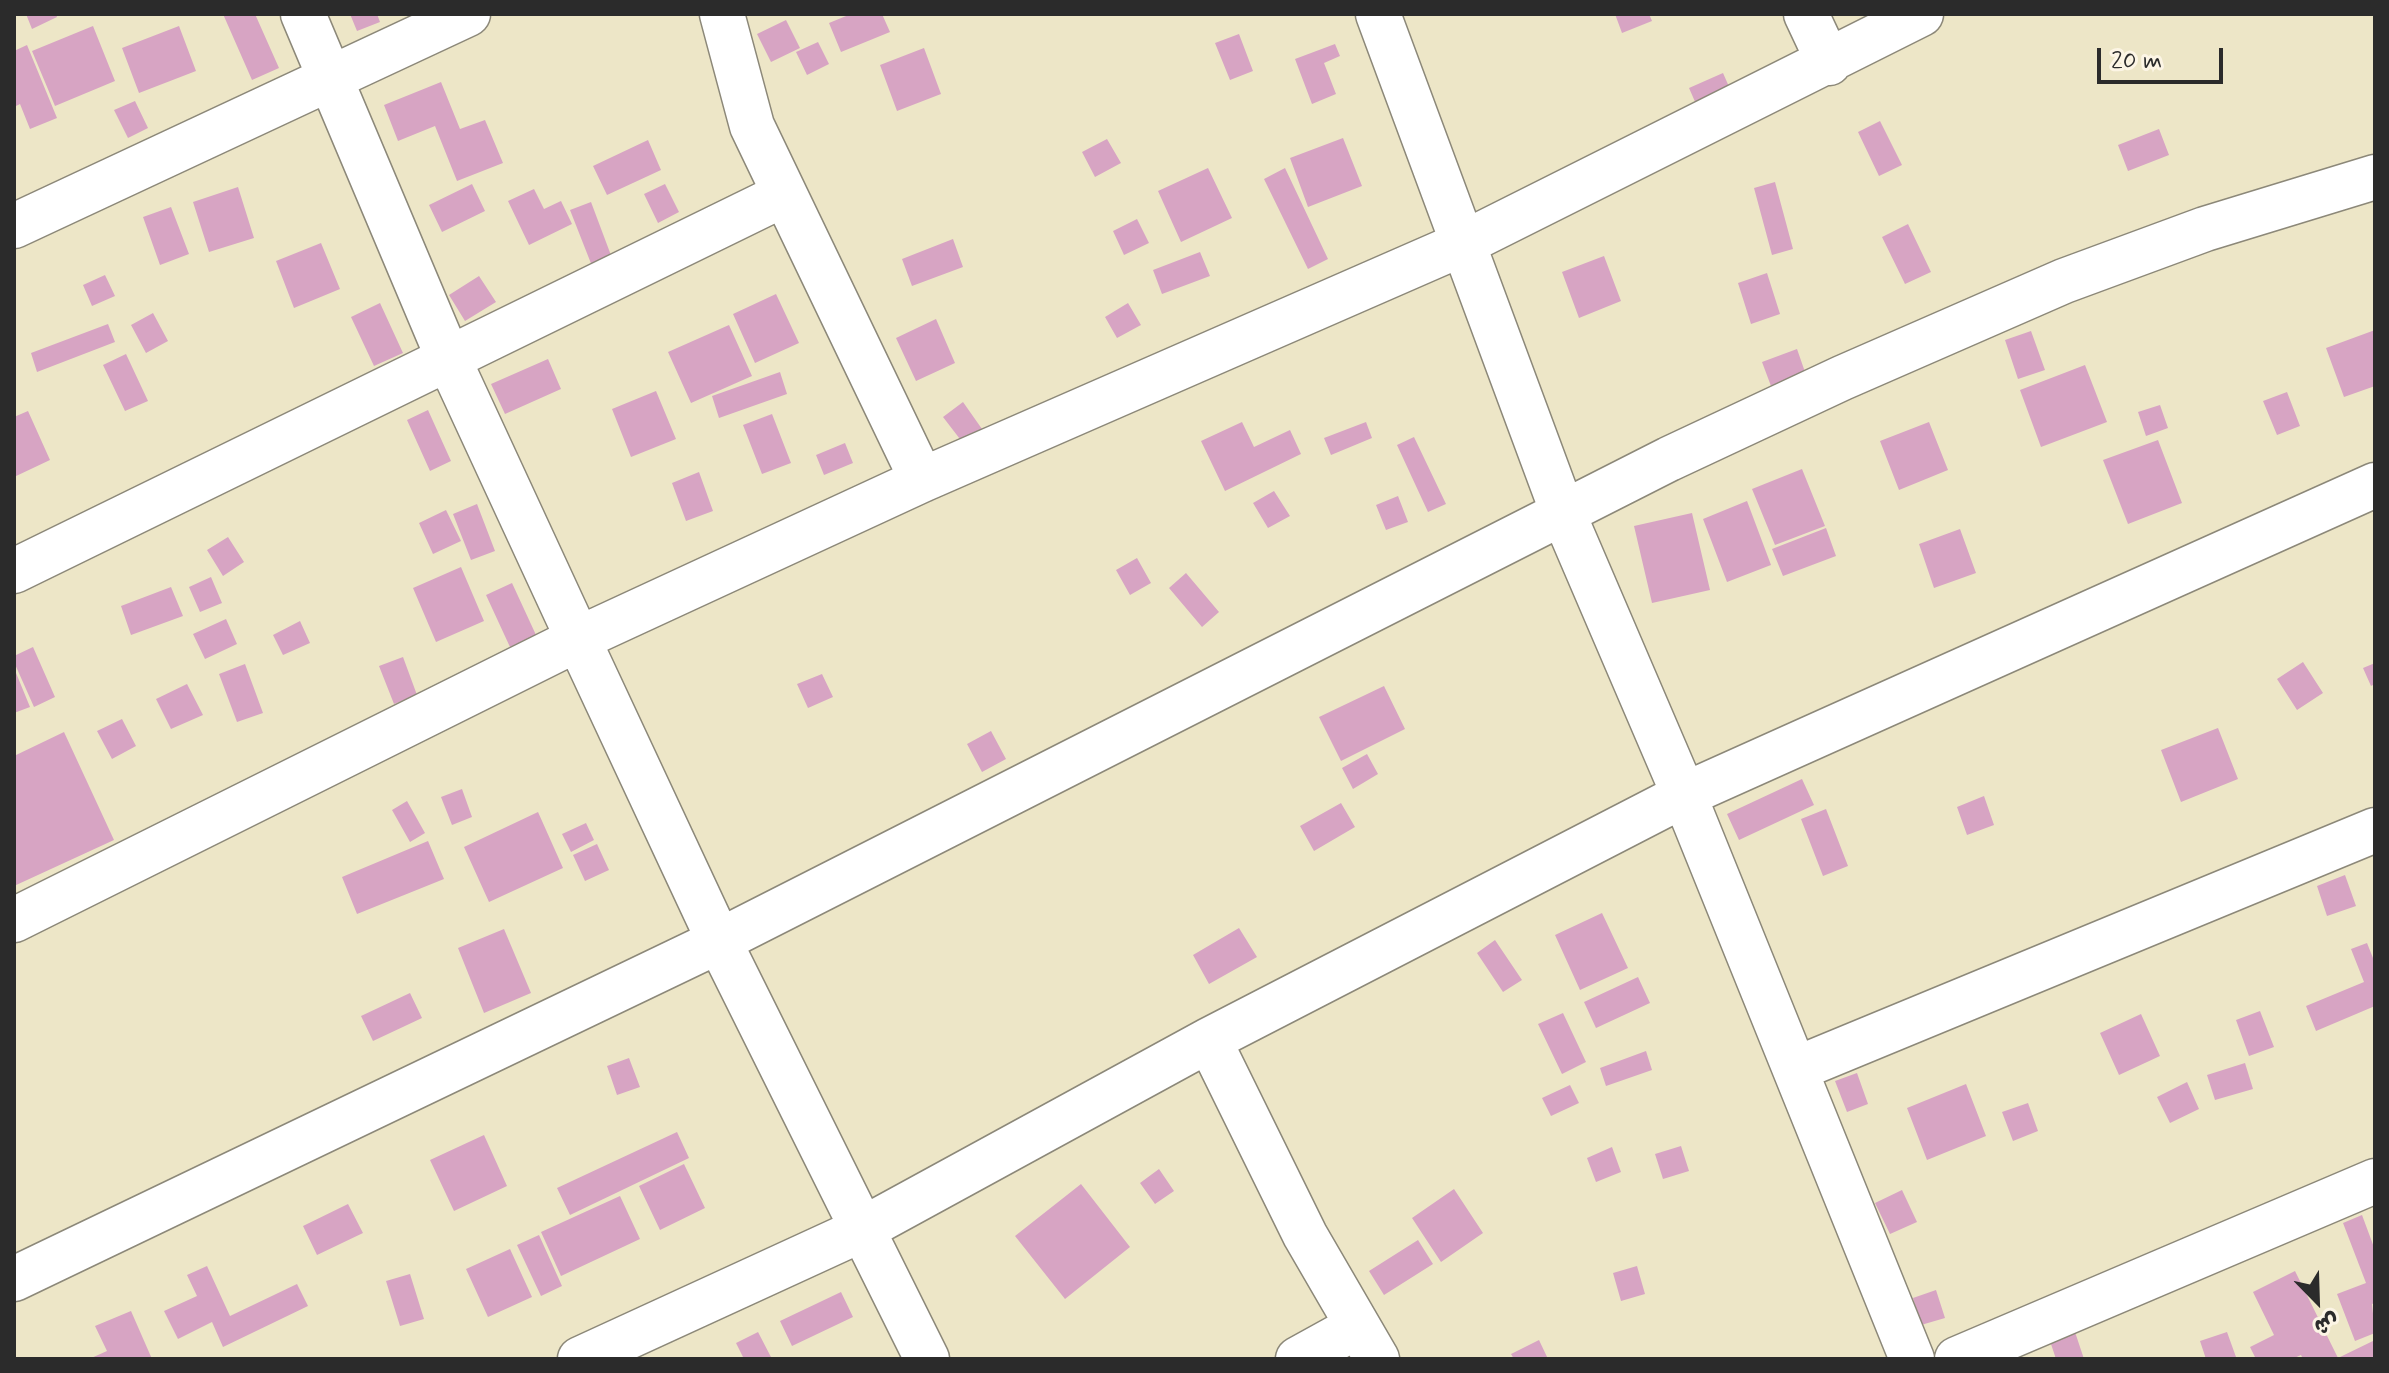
<!DOCTYPE html>
<html>
<head>
<meta charset="utf-8">
<style>
	body { margin:0 }
	#map { position:relative; width:2389px; height:1373px; overflow:hidden; background:#ede6c7; font-family:Mynerve,"Playpen Sans Arabic",sans-serif }
	canvas { display:block }
	.frame { position:absolute; inset:0; border:16px solid #2b2b2b; pointer-events:none }
	.north { position:absolute; left:2277px; top:1261px; width:80px; height:80px; -webkit-text-stroke:6px #fcf5e5; paint-order:stroke; rotate:157deg; font-size:22px; font-weight:700; line-height:32px; text-align:center; color:#2b2b2b }
	.north::after { content:''; display:block; margin:auto; width:28px; height:36px; background:#2b2b2b; clip-path:polygon(50% 0,100% 100%,50% 72%,0 100%) }
	.scale { position:absolute; left:2097px; top:48px; width:126px; height:36px; box-sizing:border-box; border:4px solid #2b2b2b; border-top:0; padding-left:10px; font-size:24px; line-height:28px; white-space:nowrap; color:#2b2b2b; -webkit-text-stroke:6px #fcf5e5; paint-order:stroke }
</style>
</head>
<body>
<div id="map">
<canvas width="2389" height="1373"></canvas>
<div class="frame"></div>
<div class="north">ش</div>
<div class="scale">20 m</div>
</div>
<script>
const context = document.querySelector('canvas').getContext('2d');
context.lineJoin = 'round';
function paint(path, color) { context.fillStyle = color; context.fill(path, 'evenodd'); }
const shape = rows => new Path2D(rows.map(r => 'M' + r).join(''));
function strokePath(path, color, width, dash) { context.strokeStyle = color; context.lineWidth = width; context.lineCap = dash ? 'butt' : 'round'; context.setLineDash(dash || []); context.stroke(path); }
const building = shape([
	[26,14,56,14,57,17,32,29],
	[223,14,255,14,279,68,252,80],
	[350,14,377,14,380,22,357,31],
	[851,14,882,14,890,32,841,52,829,23],
	[1615,14,1649,14,1652,21,1622,33],
	[786,20,800,48,771,62,757,34],
	[93,26,115,81,55,106,32,51],
	[179,26,196,71,139,93,122,48],
	[1239,34,1253,71,1230,80,1215,43],
	[818,42,829,64,807,75,796,52],
	[1335,44,1340,56,1324,63,1336,94,1312,104,1295,59],
	[27,45,57,118,30,129,20,104,14,107,14,51],
	[924,48,941,94,897,111,880,65],
	[1723,73,1734,98,1700,113,1689,88],
	[441,82,460,129,485,120,503,163,457,181,435,126,398,141,384,105],
	[135,101,148,128,128,138,114,110],
	[1880,121,1902,165,1879,176,1858,132],
	[2159,129,2169,155,2128,171,2118,145],
	[1343,138,1362,186,1308,207,1290,158],
	[1107,139,1121,163,1095,177,1082,152],
	[648,140,661,170,607,195,593,166],
	[1208,168,1232,218,1181,242,1158,191],
	[1285,168,1328,259,1308,269,1264,179],
	[1775,182,1793,249,1772,255,1754,188],
	[472,184,485,211,442,232,429,205],
	[665,184,679,212,658,223,644,194],
	[238,187,254,238,209,252,193,202],
	[534,189,544,209,561,201,572,224,529,245,508,201],
	[591,202,612,258,592,266,570,210],
	[171,207,189,254,160,265,143,217],
	[1137,219,1149,243,1124,255,1113,231],
	[1908,224,1931,272,1905,284,1882,237],
	[953,239,963,267,912,286,902,259],
	[321,243,340,289,294,308,276,261],
	[1200,252,1210,276,1162,294,1153,270],
	[1604,256,1621,301,1579,318,1562,272],
	[1767,273,1780,314,1751,324,1738,283],
	[105,275,115,296,92,306,83,285],
	[479,276,496,302,465,321,449,295],
	[776,294,799,343,755,363,733,314],
	[380,303,403,353,374,366,351,317],
	[1128,303,1141,325,1117,338,1105,317],
	[153,313,168,341,146,353,131,325],
	[936,319,955,363,916,381,896,338],
	[108,324,115,342,37,372,31,353],
	[729,325,752,376,691,403,668,352],
	[2375,330,2375,386,2344,397,2326,348],
	[2031,331,2045,370,2018,379,2005,340],
	[1797,349,1805,372,1771,386,1762,362],
	[126,354,148,401,125,411,103,365],
	[548,359,561,389,505,414,491,384],
	[2085,365,2107,422,2041,447,2020,390],
	[780,372,787,394,719,418,712,396],
	[656,391,676,439,631,457,612,409],
	[2287,392,2300,426,2277,435,2263,401],
	[963,402,982,429,963,443,943,417],
	[2160,405,2168,428,2146,436,2138,412],
	[428,410,451,461,430,471,407,420],
	[28,411,50,460,14,477,14,417],
	[772,414,791,463,762,474,743,425],
	[1242,422,1254,447,1290,430,1301,454,1225,491,1201,441],
	[1366,422,1372,438,1331,455,1324,438],
	[1929,422,1948,470,1899,490,1880,441],
	[1414,437,1446,504,1428,512,1397,445],
	[2158,440,2182,503,2128,524,2103,460],
	[845,443,853,463,824,475,816,455],
	[1802,469,1825,526,1775,545,1752,489],
	[699,472,713,511,686,521,672,483],
	[1274,491,1290,516,1268,528,1253,503],
	[1398,496,1408,522,1386,530,1376,505],
	[1747,501,1771,565,1727,582,1703,519],
	[477,504,495,551,471,560,453,514],
	[446,510,461,541,433,554,419,523],
	[1692,513,1710,590,1652,603,1634,526],
	[1826,528,1836,556,1783,576,1772,549],
	[1960,529,1976,573,1934,588,1919,544],
	[228,537,244,562,223,576,207,550],
	[1137,558,1151,583,1130,595,1116,570],
	[461,567,484,621,436,642,413,588],
	[1186,573,1219,612,1202,627,1169,588],
	[211,577,222,603,200,612,189,587],
	[512,583,536,635,510,647,486,595],
	[171,587,183,616,131,635,121,606],
	[226,619,237,644,205,659,193,634],
	[300,621,310,643,283,655,273,635],
	[33,647,55,697,34,707,14,662,14,656],
	[403,657,417,695,394,704,379,666],
	[2303,662,2323,693,2297,710,2277,679],
	[2375,663,2375,684,2371,686,2363,668],
	[245,664,263,713,237,722,219,674],
	[14,668,30,707,14,713],
	[822,674,833,697,808,708,797,684],
	[187,684,203,715,171,729,156,699],
	[1384,686,1405,729,1341,761,1319,717],
	[122,719,136,746,112,759,97,731],
	[2218,728,2238,779,2181,802,2161,750],
	[991,731,1006,759,982,772,967,744],
	[64,732,114,840,14,886,14,756],
	[1367,754,1378,774,1353,789,1342,768],
	[1802,779,1814,805,1739,840,1727,814],
	[462,789,472,817,452,825,441,797],
	[1984,796,1994,825,1967,835,1957,807],
	[407,801,425,833,410,842,392,810],
	[1341,803,1355,827,1314,851,1300,826],
	[1826,809,1848,866,1823,876,1801,819],
	[538,812,563,868,489,902,464,847],
	[586,823,594,840,571,852,562,834],
	[428,841,444,879,357,914,342,877],
	[597,844,609,870,585,881,573,855],
	[2345,875,2356,906,2327,916,2317,886],
	[1602,913,1628,968,1580,990,1555,935],
	[1239,928,1257,957,1209,984,1193,955],
	[504,929,531,993,484,1013,458,948],
	[1495,940,1522,980,1503,992,1477,953],
	[2367,943,2375,963,2375,1006,2316,1031,2306,1006,2364,982,2351,949],
	[1638,977,1650,1003,1596,1028,1584,1002],
	[410,993,422,1018,373,1041,361,1016],
	[2260,1011,2274,1047,2249,1056,2236,1020],
	[1563,1013,1586,1062,1562,1074,1538,1024],
	[2141,1014,2160,1056,2119,1075,2100,1033],
	[1646,1051,1652,1070,1606,1086,1600,1068],
	[629,1058,640,1087,617,1095,607,1066],
	[2245,1063,2253,1089,2215,1100,2207,1075],
	[1857,1073,1868,1104,1847,1112,1835,1081],
	[2187,1082,2199,1109,2170,1123,2157,1097],
	[1966,1084,1986,1136,1927,1160,1907,1108],
	[1570,1085,1579,1103,1551,1116,1542,1098],
	[2028,1103,2038,1131,2013,1141,2002,1112],
	[677,1132,689,1158,570,1215,557,1188],
	[484,1135,507,1186,454,1211,430,1160],
	[1681,1146,1689,1171,1663,1179,1655,1154],
	[1612,1147,1621,1172,1596,1182,1587,1158],
	[684,1164,705,1208,660,1230,639,1186],
	[1159,1169,1174,1191,1155,1204,1140,1183],
	[1081,1184,1130,1247,1065,1299,1015,1236],
	[1454,1189,1483,1233,1441,1262,1412,1218],
	[1902,1190,1917,1222,1890,1234,1875,1203],
	[620,1196,640,1239,561,1276,541,1232],
	[348,1204,363,1233,317,1255,303,1226],
	[2362,1215,2375,1250,2375,1303,2372,1304,2375,1333,2355,1341,2337,1294,2366,1283,2343,1223],
	[539,1235,562,1286,541,1296,517,1245],
	[1418,1240,1433,1264,1384,1295,1369,1271],
	[510,1249,532,1297,488,1317,466,1269],
	[207,1266,230,1316,297,1284,308,1306,223,1347,212,1322,178,1339,164,1311,197,1296,187,1275],
	[1637,1266,1645,1294,1621,1301,1613,1273],
	[2295,1271,2338,1358,2375,1340,2375,1359,2303,1359,2301,1355,2292,1359,2256,1359,2250,1347,2274,1335,2253,1292],
	[410,1274,424,1319,400,1326,386,1281],
	[1936,1290,1945,1318,1921,1325,1913,1298],
	[841,1292,853,1317,792,1346,780,1321],
	[131,1311,152,1359,89,1359,107,1351,95,1326],
	[758,1332,772,1359,744,1359,736,1343],
	[2075,1332,2084,1359,2056,1359,2050,1341],
	[2227,1332,2236,1357,2206,1359,2200,1341],
	[1539,1340,1548,1359,1514,1359,1511,1354]
]);
const minor = shape([
	[303,14,449,360,578,639,719,941,927,1359],
	[722,14,752,126,922,480],
	[1378,14,1563,513,1684,795,1912,1359],
	[1806,14,1829,63],
	[14,226,468,14],
	[14,571,783,195],
	[14,920,578,639,922,480,1462,244,1921,14],
	[1209,1040,1305,1235,1377,1359],
	[1796,1069,2375,830],
	[14,1279,719,941,1669,459,1842,378,2064,281,2205,229,2375,177],
	[580,1359,861,1230,1209,1040,1684,795,2375,485],
	[1298,1359,1356,1327],
	[1957,1359,2375,1181]
]);
paint(building, '#d7a4c3');
strokePath(minor, '#8c8879', 47);
strokePath(minor, '#fff', 44);
</script>
</body>
</html>
